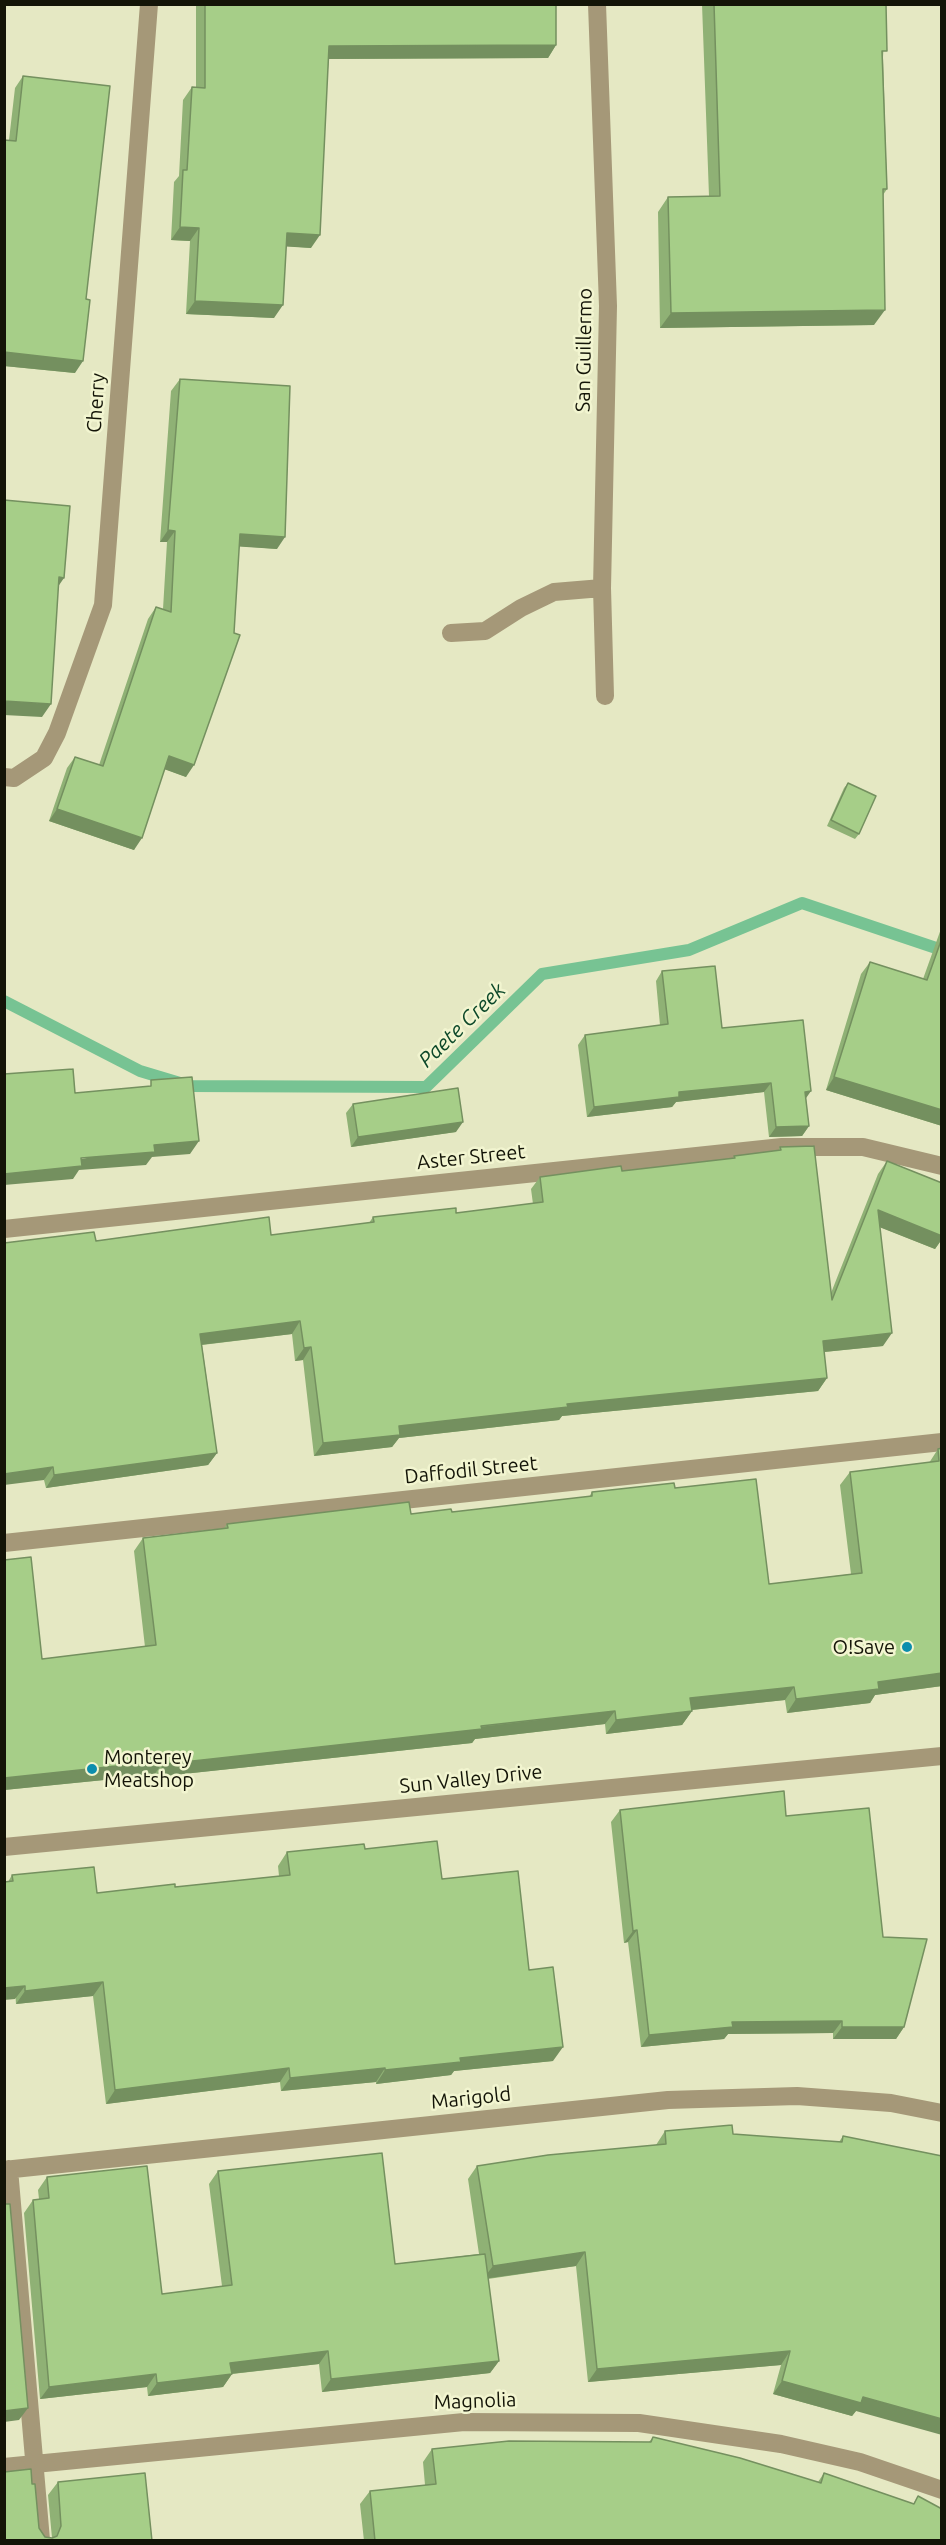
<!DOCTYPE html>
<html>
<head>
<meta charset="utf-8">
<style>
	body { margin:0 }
	#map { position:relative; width:946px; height:2545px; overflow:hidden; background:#e5e8c3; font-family:Ubuntu,sans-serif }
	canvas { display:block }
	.frame { position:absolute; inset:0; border:6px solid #131407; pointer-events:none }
</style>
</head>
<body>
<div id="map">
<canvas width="946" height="2545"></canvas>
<div class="frame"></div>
</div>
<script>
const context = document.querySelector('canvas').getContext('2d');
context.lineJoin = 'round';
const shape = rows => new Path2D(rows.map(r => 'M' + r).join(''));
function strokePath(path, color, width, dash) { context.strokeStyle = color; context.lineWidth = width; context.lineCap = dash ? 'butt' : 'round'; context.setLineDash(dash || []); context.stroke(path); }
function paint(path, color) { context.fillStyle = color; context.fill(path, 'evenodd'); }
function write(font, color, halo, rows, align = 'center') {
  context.font = font + ' Ubuntu,sans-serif'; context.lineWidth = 5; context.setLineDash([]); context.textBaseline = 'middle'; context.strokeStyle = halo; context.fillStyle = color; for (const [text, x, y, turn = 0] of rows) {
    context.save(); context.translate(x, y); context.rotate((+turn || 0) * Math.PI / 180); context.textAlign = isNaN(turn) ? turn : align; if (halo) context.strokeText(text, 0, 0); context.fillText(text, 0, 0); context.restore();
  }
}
const stream = shape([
	[4,1001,140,1071,190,1086,426,1087,542,974,689,950,802,903,942,950]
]);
const minor = shape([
	[597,4,608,306,602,588,605,696],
	[451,633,485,631,521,608,554,592,602,588],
	[4,777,14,778,44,758,57,733,103,605,149,4],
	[4,1229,782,1147,863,1147,942,1166],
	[4,1543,942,1442],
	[4,1847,942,1756],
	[9,2169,41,2540],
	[4,2170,668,2100,797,2096,891,2103,942,2113],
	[4,2467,464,2422,639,2423,781,2444,860,2462,942,2490]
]);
const wall = shape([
	[196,4,556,4,556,45,548,58,329,59,311,248,286,246,274,318,186,314,190,241,171,240,174,182,179,176,183,100,192,87,196,88],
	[702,4,886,4,883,57,887,189,883,195,874,325,660,328,658,212,668,197,709,196],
	[23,76,75,373,4,366,4,140,9,140,15,88],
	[180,379,277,549,239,546,186,777,165,769,134,850,49,821,67,768,75,757,99,765,148,619,156,607,163,609,167,542,160,542,171,391],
	[848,783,859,834,855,839,827,826,844,788],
	[942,926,942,1126,826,1090,861,974,870,962,923,979],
	[662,971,722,1028,806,1098,809,1126,802,1136,769,1137,764,1092,676,1102,672,1107,587,1117,578,1045,585,1035,660,1025,656,981],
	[353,1104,456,1132,351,1147,346,1113],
	[780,1147,831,1293,878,1174,887,1161,942,1183,942,1239,935,1249,880,1227,883,1346,824,1352,827,1378,818,1391,562,1416,559,1420,399,1438,392,1447,314,1456,303,1360,295,1361,292,1334,202,1345,217,1453,208,1465,46,1488,44,1480,96,1241,271,1235,369,1223,373,1217,456,1213,533,1204,531,1189,540,1177,622,1171,733,1158,734,1156,778,1151],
	[942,1448,942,1686,875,1695,870,1703,787,1713,785,1700,692,1710,692,1711,682,1725,606,1734,605,1724,475,1739,472,1743,155,1777,154,1775,4,1790,4,1560,42,1659,145,1647,134,1551,143,1538,224,1528,227,1524,452,1512,589,1497,592,1492,675,1488,769,1584,851,1574,840,1485,850,1472,929,1463,938,1449],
	[620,1810,786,1816,883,1937,904,2027,896,2039,833,2039,833,2033,728,2034,724,2039,641,2047,628,1942,624,1943,611,1822],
	[365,1849,442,1879,529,1970,553,2061,454,2071,451,2075,376,2084,376,2082,281,2091,280,2082,106,2104,93,1996,16,2004,8,1882,12,1875,97,1893,175,1887,279,1876,278,1866,287,1852],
	[665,2131,733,2134,839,2142,843,2136,856,2411,852,2416,773,2394,781,2365,588,2382,576,2266,488,2279,499,2361,490,2373,322,2392,319,2364,232,2374,223,2387,148,2396,147,2387,40,2399,24,2213,33,2200,39,2199,38,2190,47,2177,162,2294,222,2286,209,2184,218,2171,395,2264,479,2254,468,2179,477,2166,656,2145],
	[653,2437,818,2482,824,2473,913,2504,918,2496,942,2541,364,2541,360,2504,370,2491,425,2485,423,2462,432,2449,649,2442],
	[58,2482,152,2541,4,2541,32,2484,39,2528,45,2537,52,2538,48,2495]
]);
const shadedWall = shape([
	[556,45,548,58,320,59,329,46],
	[180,227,199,228,190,241,171,240],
	[287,233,320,235,311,248,278,246],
	[195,301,283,305,274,318,186,314],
	[885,310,874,325,660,328,671,313],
	[4,352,83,361,75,373,4,366],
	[168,530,175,531,167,542,160,542],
	[240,534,285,537,277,549,231,546],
	[59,577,64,578,55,591],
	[4,701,51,704,42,717,4,715],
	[169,756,194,765,186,777,161,768],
	[57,809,142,838,134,850,49,821],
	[834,1077,942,1110,942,1126,826,1090],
	[771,1083,764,1092,676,1102,672,1107,587,1117,594,1107,679,1092],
	[811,1091,804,1101,805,1092],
	[463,1122,456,1132,351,1147,358,1137],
	[809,1126,802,1136,769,1137,776,1127],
	[199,1141,190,1154,152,1157,146,1165,79,1170,73,1179,4,1185,4,1174,154,1145],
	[878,1210,942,1236,942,1239,935,1249,869,1223],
	[300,1321,292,1334,191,1346,200,1334],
	[892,1333,883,1346,814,1353,823,1341],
	[311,1347,303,1360,295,1361,304,1348],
	[827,1378,818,1391,562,1416,559,1420,399,1438,392,1447,314,1456,323,1443,399,1426,567,1404],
	[217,1453,208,1465,46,1488,54,1475],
	[53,1467,44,1480,4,1485,4,1474],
	[942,1673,942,1686,875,1695,870,1703,787,1713,796,1699,878,1682],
	[794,1687,785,1700,681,1711,690,1698],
	[615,1711,605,1724,475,1739,472,1743,155,1777,164,1764],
	[692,1711,682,1725,606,1734,616,1720],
	[164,1761,154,1775,4,1790,4,1778],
	[637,1930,628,1942,624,1943,633,1931],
	[103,1982,93,1996,16,2004,25,1991],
	[25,1986,15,1999,4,2000,4,1988],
	[842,2021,833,2033,728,2034,724,2039,641,2047,649,2035,732,2022],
	[842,2027,904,2027,896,2039,833,2039],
	[563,2047,553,2061,454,2071,451,2075,376,2084,385,2070,460,2058],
	[289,2068,280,2082,106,2104,115,2090],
	[385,2068,376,2082,281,2091,290,2078],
	[585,2252,576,2266,483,2279,493,2266],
	[328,2351,319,2364,221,2375,230,2363],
	[790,2351,781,2365,588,2382,597,2369],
	[499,2361,490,2373,322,2392,331,2379],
	[156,2374,147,2387,40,2399,49,2387],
	[232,2374,223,2387,148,2396,157,2383],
	[782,2381,863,2397,942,2419,942,2435,856,2411,852,2416,773,2394],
	[28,2408,19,2420,4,2422,4,2411]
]);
const building = shape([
	[205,4,556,4,556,45,329,46,320,235,287,233,283,305,195,301,199,228,180,227,183,170,187,170,192,87,205,88,205,4],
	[714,4,886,4,887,51,882,51,887,189,883,189,885,310,671,313,668,197,720,196,714,4],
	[23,76,110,86,86,299,90,300,83,361,4,352,4,140,16,141,23,76],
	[180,379,290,386,285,537,240,534,234,633,240,635,194,765,169,756,142,838,57,809,75,757,103,766,156,607,171,612,175,531,168,530,180,379],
	[4,500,70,506,64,578,59,577,51,704,4,701,4,500],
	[848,783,876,796,859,834,831,820,848,783],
	[942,938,942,1110,834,1077,870,962,927,980,942,938],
	[715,966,722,1028,803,1020,811,1091,805,1092,809,1126,776,1127,771,1083,679,1092,679,1097,594,1107,585,1035,668,1024,662,971,715,966],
	[73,1069,75,1093,151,1086,151,1080,192,1077,199,1141,154,1145,155,1152,81,1158,82,1166,4,1174,4,1074,73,1069],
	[458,1088,463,1122,358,1137,353,1104,458,1088],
	[814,1146,832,1300,887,1161,942,1183,942,1236,878,1210,892,1333,823,1341,827,1378,567,1404,568,1407,399,1426,400,1435,323,1443,311,1347,304,1348,300,1321,200,1334,217,1453,54,1475,53,1467,4,1474,4,1243,94,1232,96,1241,269,1217,271,1235,374,1222,373,1217,456,1208,456,1213,543,1202,540,1177,621,1166,622,1171,735,1158,734,1156,781,1150,780,1147,814,1146],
	[942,1448,942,1673,878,1682,879,1689,796,1699,794,1687,690,1698,692,1711,616,1720,615,1711,481,1726,482,1729,202,1760,164,1764,164,1761,4,1778,4,1560,31,1557,42,1659,156,1645,143,1538,228,1528,227,1524,409,1502,411,1514,451,1509,452,1512,592,1496,592,1492,674,1483,675,1488,756,1479,769,1584,862,1573,850,1472,939,1461,938,1449,942,1448],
	[784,1791,786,1816,869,1808,883,1937,927,1939,904,2027,842,2027,842,2021,732,2022,733,2027,649,2035,637,1930,633,1931,620,1810,784,1791],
	[437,1841,442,1879,518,1871,529,1970,553,1967,563,2047,460,2058,461,2062,385,2070,385,2068,290,2078,289,2068,115,2090,103,1982,25,1991,25,1986,4,1988,4,1882,13,1881,12,1875,94,1867,97,1893,175,1884,175,1887,290,1875,287,1852,364,1844,365,1849,437,1841],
	[732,2125,733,2134,842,2142,843,2136,942,2156,942,2419,863,2397,861,2403,782,2381,790,2351,597,2369,585,2252,493,2266,477,2166,548,2155,666,2144,665,2131,732,2125],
	[382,2153,395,2264,485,2254,499,2361,331,2379,328,2351,230,2363,232,2374,157,2383,156,2374,49,2387,33,2200,49,2198,47,2177,147,2166,162,2294,232,2285,218,2171,382,2153],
	[4,2204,10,2204,28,2408,4,2411,4,2204],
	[653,2437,740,2458,821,2483,824,2473,914,2504,918,2496,942,2509,942,2541,375,2541,370,2491,436,2484,432,2449,509,2441,651,2442,653,2437],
	[31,2469,32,2484,35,2484,39,2528,45,2537,52,2538,57,2536,61,2526,58,2482,145,2473,152,2541,4,2541,4,2472,31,2469]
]);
const markers = [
	[907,1647,6,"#0c8dad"],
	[92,1769,6,"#0c8dad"]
];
const streetNames = [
	["San Guillermo",584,350,-89],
	["Cherry",96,403,-86],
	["Aster Street",471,1157,-6],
	["Daffodil Street",471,1470,-6],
	["Sun Valley Drive",471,1779,-6],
	["Marigold",471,2098,-6],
	["Magnolia",475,2401,-2]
];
const poiNames = [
	["O!Save",895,1647],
	["Monterey",104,1757,"left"],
	["Meatshop",104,1780,"left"]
];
const waterNames = [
	["Paete Creek",462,1025,-44]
];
strokePath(stream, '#77c393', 12);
strokePath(minor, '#a59878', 18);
paint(wall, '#8fb175');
paint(shadedWall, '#74905f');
paint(building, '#a6ce88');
strokePath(building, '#74905f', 1.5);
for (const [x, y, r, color] of markers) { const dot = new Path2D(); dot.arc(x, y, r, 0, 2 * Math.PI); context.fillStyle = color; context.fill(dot); strokePath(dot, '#f2f5d0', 2); }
write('20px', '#131407', '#f2f5d0', streetNames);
write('20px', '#131407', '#f2f5d0', poiNames, 'right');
write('italic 21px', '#0c4829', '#f2f5d0', waterNames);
</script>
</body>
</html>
